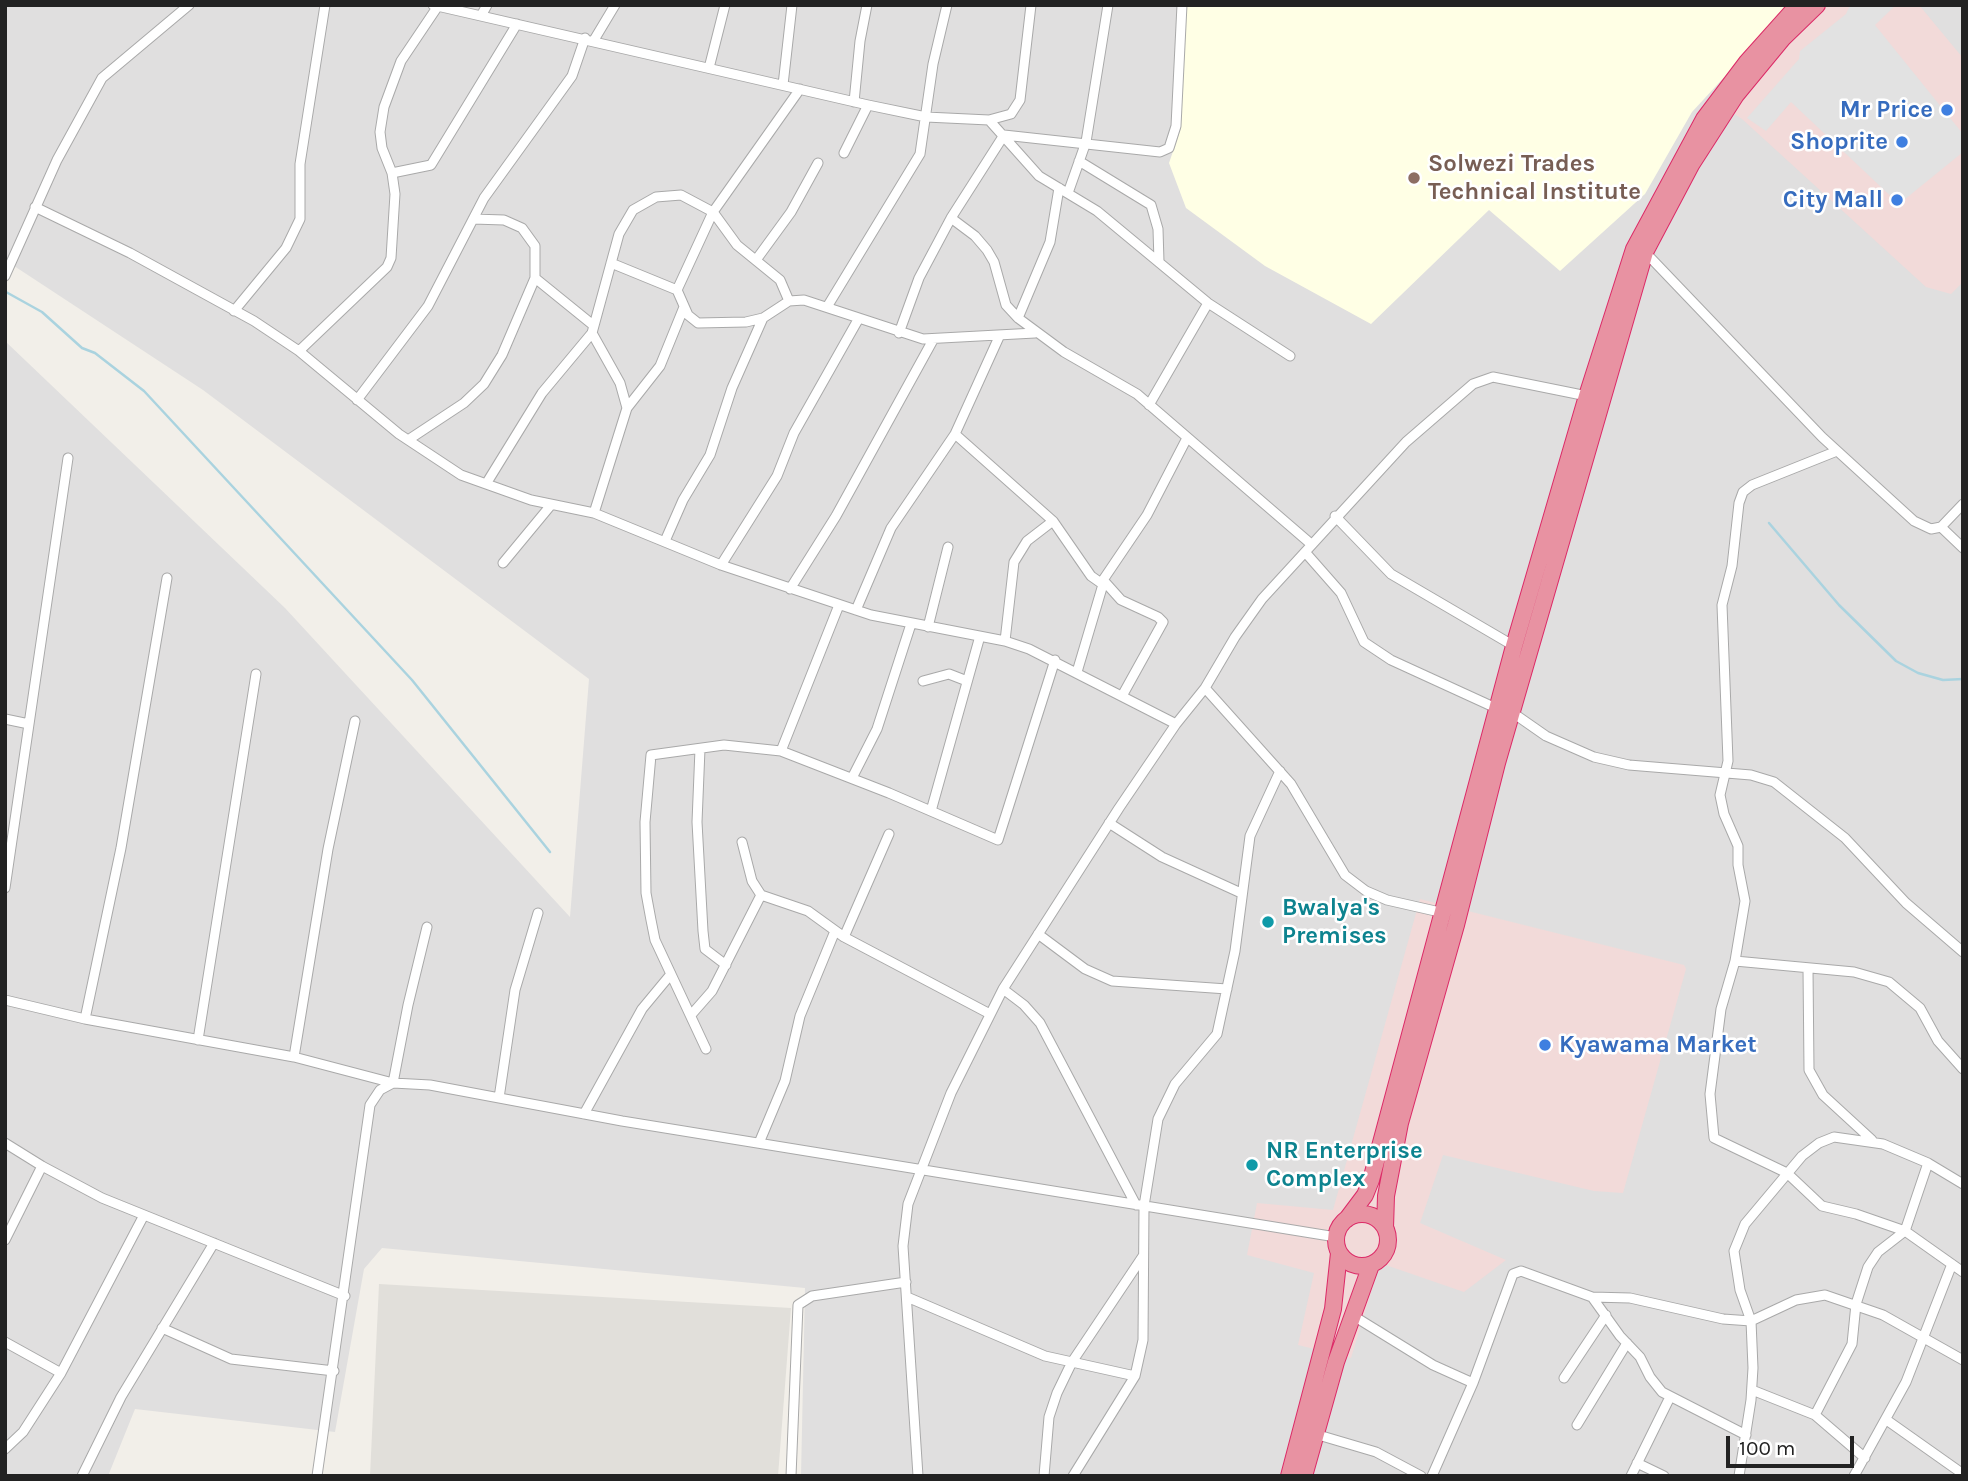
<!DOCTYPE html>
<html>
<head>
<meta charset="utf-8">
<style>
	body { margin:0 }
	#map { position:relative; width:1968px; height:1481px; overflow:hidden; background:#f2efe9; font-family:Karla,sans-serif }
	canvas { display:block }
	.frame { position:absolute; inset:0; border:7px solid #222; pointer-events:none }
	.scale { position:absolute; left:1726px; top:1436px; width:128px; height:32px; box-sizing:border-box; border:4px solid #222; border-top:0; padding-left:9px; font-size:21px; line-height:24px; white-space:nowrap; color:#222; -webkit-text-stroke:5px #fff; paint-order:stroke }
</style>
</head>
<body>
<div id="map">
<canvas width="1968" height="1481"></canvas>
<div class="frame"></div>
<div class="scale">100 m</div>
</div>
<script>
const context = document.querySelector('canvas').getContext('2d');
context.lineJoin = 'round';
function paint(path, color) { context.fillStyle = color; context.fill(path, 'evenodd'); }
const shape = rows => new Path2D(rows.map(r => 'M' + r).join(''));
function strokePath(path, color, width, dash) { context.strokeStyle = color; context.lineWidth = width; context.lineCap = dash ? 'butt' : 'round'; context.setLineDash(dash || []); context.stroke(path); }
function write(font, color, halo, rows, align = 'center') {
  context.font = font + ' Karla,sans-serif'; context.lineWidth = 5; context.setLineDash([]); context.textBaseline = 'middle'; context.strokeStyle = halo; context.fillStyle = color; for (const [text, x, y, turn = 0] of rows) {
    context.save(); context.translate(x, y); context.rotate((+turn || 0) * Math.PI / 180); context.textAlign = isNaN(turn) ? turn : align; if (halo) context.strokeText(text, 0, 0); context.fillText(text, 0, 0); context.restore();
  }
}
const residential = shape([
	[5,5,1963,5,1963,1476,801,1476,805,1288,382,1248,364,1269,335,1432,135,1409,108,1476,5,1476,5,341,285,608,570,917,589,679,203,390,5,260]
]);
const commercial = shape([
	[1824,5,1919,5,1963,58,1963,282,1951,294,1926,287,1742,119,1727,109],
	[1420,899,1684,965,1686,969,1623,1193,1594,1191,1443,1155,1420,1223,1506,1260,1464,1292,1380,1263,1351,1358,1298,1345,1314,1273,1247,1255,1257,1203,1333,1210]
]);
const education = shape([
	[1187,5,1791,5,1692,112,1645,194,1560,271,1489,210,1371,324,1265,266,1186,208,1169,163,1181,128,1183,22]
]);
const airport = shape([
	[379,1284,791,1308,778,1476,370,1476]
]);
const parking = shape([
	[1850,5,1896,5,1875,25,1963,134,1963,152,1899,204,1791,102,1766,131,1747,118,1799,59,1800,51,1846,14]
]);
const stream = shape([
	[6,292,42,312,82,348,95,353,144,391,412,680,550,852],
	[1769,523,1839,605,1896,661,1918,673,1943,680,1963,679]
]);
const street = shape([
	[433,5,868,105,926,117,989,120,1039,176,1097,211,1208,303,1290,356],
	[481,16,487,5],
	[594,40,615,5],
	[709,68,725,5],
	[783,85,792,5],
	[854,102,860,41,867,5],
	[989,120,1011,114,1020,100,1031,5],
	[844,153,868,105],
	[1079,161,1151,205,1158,229,1159,262],
	[392,173,431,165,517,24],
	[1068,193,1086,142,1108,5],
	[35,207,130,253,254,321,299,351,399,434,461,475,531,500,594,513,721,565,871,615,1005,641,1029,649,1176,724],
	[951,218,975,236,987,250,994,262,1006,305,1018,318,1064,352,1137,394,1311,544],
	[1645,252,1822,437,1914,521,1931,529,1941,527,1963,504],
	[756,260,791,212,818,163],
	[611,263,677,290,688,315,698,323,746,322,763,318,789,301,804,300,923,339,1035,333],
	[5,276,57,160,102,78,189,5],
	[535,278,593,325],
	[677,290,713,212,800,89],
	[827,307,920,154,933,64,947,5],
	[234,311,286,248,300,219,300,164,325,5],
	[1018,318,1050,242,1059,188],
	[899,333,919,278,951,218,1004,135,1160,152,1169,148,1176,126,1182,5],
	[299,351,387,267,391,258,395,194,392,173,382,148,380,132,384,107,401,61,438,6],
	[357,400,428,306,484,198,572,76,585,38],
	[1149,405,1208,303],
	[627,408,660,366,684,307],
	[955,434,1053,521,1091,576,1101,583,1147,515,1187,438],
	[408,440,464,403,484,384,502,355,535,278,535,246,522,228,504,220,473,219],
	[486,484,542,393,592,333],
	[594,513,627,408,620,383,592,333,619,234,633,210,656,197,681,195,713,212,737,245,780,280,789,301],
	[1335,516,1391,574,1514,646],
	[1941,527,1963,548],
	[665,541,683,500,710,455,732,388,763,318],
	[1305,552,1341,593,1364,642,1391,660,1498,709],
	[503,563,551,505],
	[721,565,777,476,794,433,859,318],
	[1104,581,1121,600,1158,617,1163,622,1122,696],
	[790,589,836,516,933,340],
	[856,610,891,528,955,434,999,337],
	[928,627,948,547],
	[1005,641,1014,562,1027,541,1053,521],
	[1077,672,1104,581],
	[923,681,949,674,967,681],
	[1205,688,1291,784,1345,875,1366,891,1387,900,1444,913],
	[1513,713,1546,736,1594,757,1629,765,1751,775,1774,782,1845,838,1906,903,1963,952],
	[5,719,29,724],
	[700,749,697,822,703,931,705,949,726,965],
	[781,751,839,605],
	[852,778,877,729,911,624],
	[931,811,980,636],
	[1109,823,1162,857,1241,893],
	[742,842,752,881,761,895,808,911,844,937,990,1014],
	[5,888,68,458],
	[1038,934,1085,969,1112,981,1227,989],
	[844,937,889,834],
	[1735,961,1745,901,1738,865,1738,846,1724,814,1720,795,1728,761,1722,605,1732,566,1739,503,1743,492,1752,485,1837,451],
	[1808,969,1809,1070,1823,1095,1872,1140],
	[1003,989,1024,1005,1040,1023,1136,1205],
	[5,1000,85,1019,294,1057,393,1083,408,1005,427,927],
	[691,1015,712,991,761,895],
	[85,1019,121,848,167,578],
	[198,1040,256,674],
	[706,1049,655,940,651,920,646,893,645,822,651,755,724,745,781,751,889,793,998,840,1055,660],
	[294,1057,328,849,355,721],
	[1963,1069,1938,1041,1920,1008,1889,982,1854,972,1735,961,1721,1009,1710,1094,1714,1138,1787,1173,1822,1206,1856,1214,1905,1231,1963,1272],
	[499,1098,515,990,538,913],
	[584,1114,642,1009,671,974],
	[5,1143,42,1166,102,1198,345,1296],
	[759,1143,785,1081,800,1016,835,931],
	[5,1240,42,1166],
	[907,1297,1045,1356,1135,1376],
	[1592,1297,1620,1336,1640,1357,1650,1377,1662,1392,1746,1435],
	[1352,1315,1433,1365,1473,1383,1513,1274,1521,1271,1592,1297,1630,1298,1723,1319,1751,1321,1796,1300,1825,1295,1883,1315,1963,1360],
	[162,1328,231,1359,334,1371],
	[5,1342,61,1373],
	[1564,1378,1606,1315],
	[1752,1390,1815,1415,1865,1458],
	[1815,1415,1852,1344,1856,1304,1868,1267,1878,1252,1905,1231,1928,1163],
	[1888,1421,1963,1474],
	[1577,1425,1627,1343],
	[1315,1434,1376,1452,1421,1476],
	[5,1449,23,1432,61,1373,144,1215],
	[1637,1463,1664,1476],
	[82,1476,121,1397,214,1243],
	[317,1476,370,1105,380,1090,393,1083,430,1085,622,1121,1336,1237],
	[791,1476,798,1305,812,1296,906,1282],
	[918,1476,903,1246,908,1204,951,1093,1003,989,1119,808,1176,724,1205,688,1235,637,1262,599,1406,442,1473,384,1493,377,1587,396],
	[1044,1476,1049,1417,1057,1393,1072,1362,1143,1256],
	[1073,1476,1135,1376,1143,1340,1144,1206,1158,1119,1175,1084,1217,1034,1235,951,1250,836,1280,771],
	[1432,1476,1473,1383],
	[1631,1476,1670,1397],
	[1739,1476,1751,1400,1753,1368,1751,1321,1740,1290,1734,1251,1745,1224,1802,1156,1819,1143,1834,1137,1883,1144,1928,1163,1963,1184],
	[1854,1476,1906,1382,1952,1264]
]);
const highway = shape([
	'1336 1240a26 26 0 1 1 52 0a26 26 0 1 1-52 0Z',
	[1347,1219,1365,1195,1371,1180,1514,646,1587,396,1634,249,1704,119,1747,62,1798,5],
	[1385,1228,1386,1196,1400,1123,1456,925,1497,763,1645,252,1691,165,1736,95,1783,38,1817,5],
	[1289,1476,1333,1309,1339,1253],
	[1304,1476,1336,1362,1371,1265]
]);
const markers = [
	[1947,110,7,"#3f7fe0"],
	[1902,142,7,"#3f7fe0"],
	[1414,178,7,"#8d6e63"],
	[1897,200,7,"#3f7fe0"],
	[1268,922,7,"#0f9aa8"],
	[1545,1045,7,"#3f7fe0"],
	[1252,1165,7,"#0f9aa8"]
];
const shopNames = [
	["Mr Price",1933,110],
	["Shoprite",1888,142],
	["City Mall",1883,200],
	["Kyawama Market",1559,1045,"left"]
];
const educationNames = [
	["Solwezi Trades",1428,164],
	["Technical Institute",1428,192]
];
const cultureNames = [
	["Bwalya's",1282,908],
	["Premises",1282,936],
	["NR Enterprise",1266,1151],
	["Complex",1266,1179]
];
paint(residential, '#e0dfdf');
paint(commercial, '#f2dad9');
paint(education, '#ffffe5');
paint(airport, '#e1dfda');
paint(parking, '#e2e2e2');
strokePath(stream, '#aad3df', 2.5);
strokePath(street, '#a9a9a9', 11);
strokePath(highway, '#dc2a67', 18);
strokePath(street, '#fff', 9);
strokePath(highway, '#e892a2', 16);
for (const [x, y, r, color] of markers) { const dot = new Path2D(); dot.arc(x, y, r, 0, 2 * Math.PI); context.fillStyle = color; context.fill(dot); strokePath(dot, '#fff', 2.5); }
write('bold 24px', '#366cbe', '#fff', shopNames, 'right');
write('bold 24px', '#785e54', '#fff', educationNames, 'left');
write('bold 24px', '#0d838f', '#fff', cultureNames, 'left');
</script>
</body>
</html>
